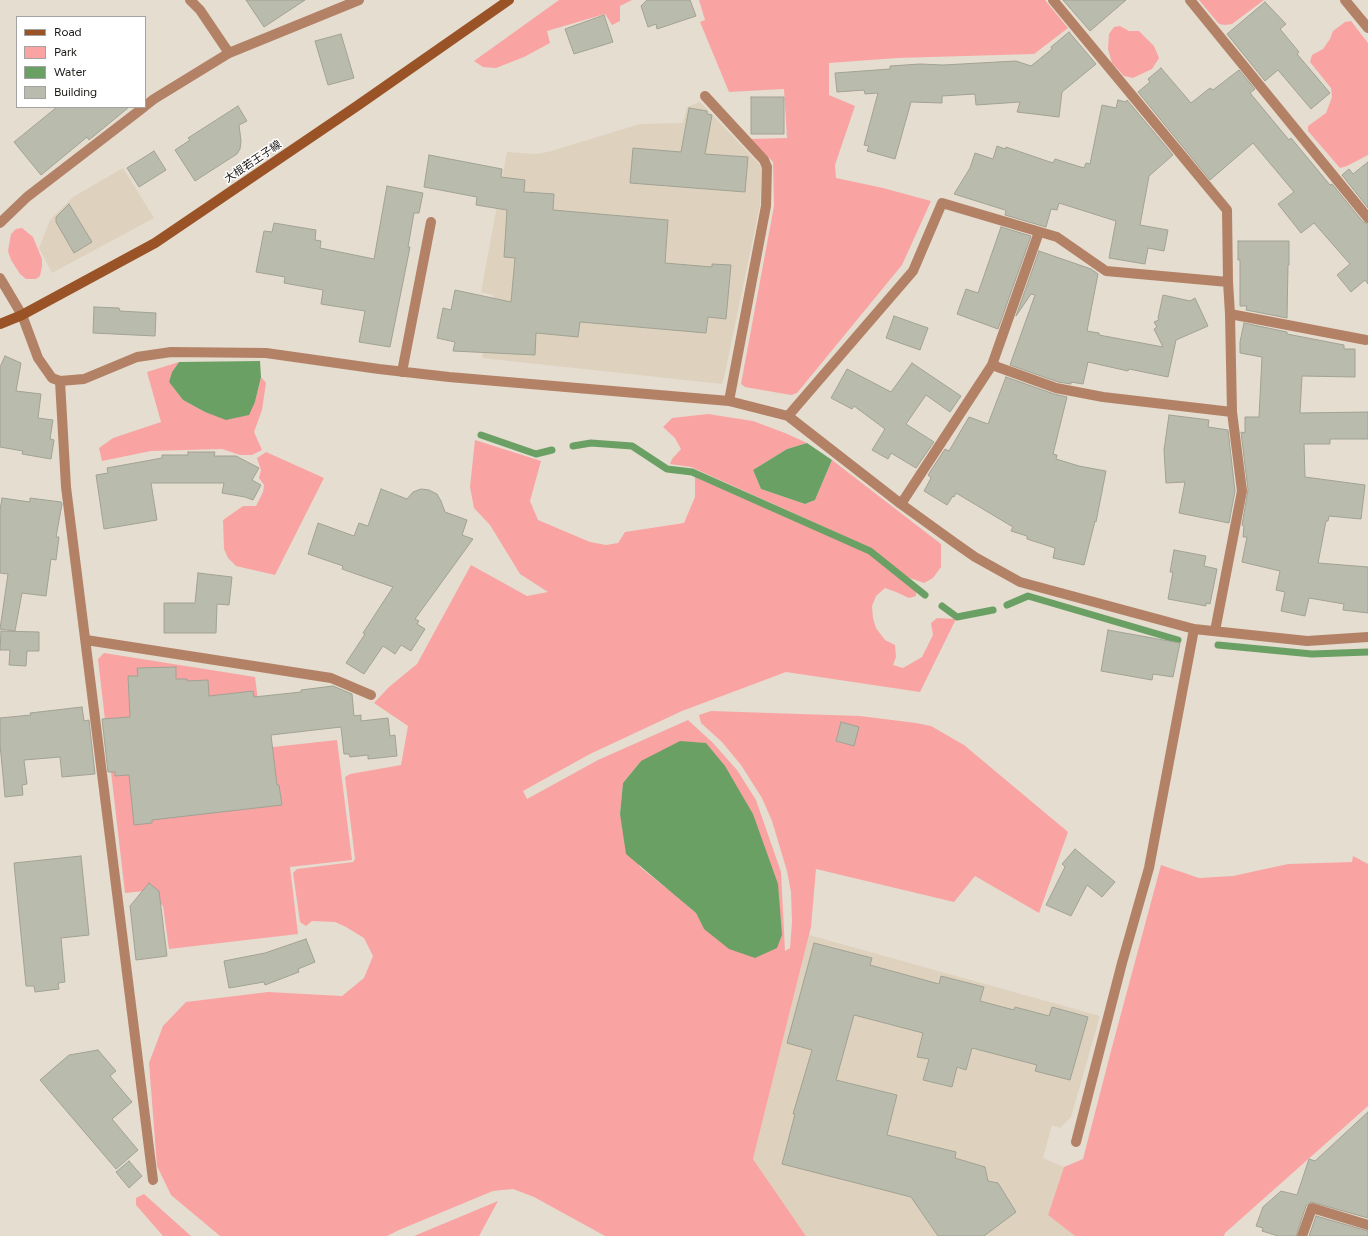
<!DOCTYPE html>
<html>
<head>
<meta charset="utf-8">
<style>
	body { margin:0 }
	#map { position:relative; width:1368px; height:1236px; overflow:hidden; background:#e5ddd0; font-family:Figtree,sans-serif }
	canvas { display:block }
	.legend { position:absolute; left:16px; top:16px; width:130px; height:92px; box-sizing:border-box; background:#fff; border:1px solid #a4a3a1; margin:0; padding:5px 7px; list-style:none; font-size:12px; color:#1c1915 }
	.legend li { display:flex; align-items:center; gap:8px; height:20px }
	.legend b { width:20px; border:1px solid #a4a3a1 }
</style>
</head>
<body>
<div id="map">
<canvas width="1368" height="1236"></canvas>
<ul class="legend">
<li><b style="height:5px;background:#9a5326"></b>Road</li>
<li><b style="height:11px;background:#f9a4a3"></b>Park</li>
<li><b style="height:11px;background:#6ba065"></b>Water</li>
<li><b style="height:11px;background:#b9bbac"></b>Building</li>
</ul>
</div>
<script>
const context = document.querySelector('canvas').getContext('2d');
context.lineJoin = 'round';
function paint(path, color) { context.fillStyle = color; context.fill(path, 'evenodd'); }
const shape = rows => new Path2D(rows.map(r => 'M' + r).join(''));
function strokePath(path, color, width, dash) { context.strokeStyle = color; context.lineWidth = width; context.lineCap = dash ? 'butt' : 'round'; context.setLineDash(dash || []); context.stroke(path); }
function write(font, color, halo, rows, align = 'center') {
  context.font = font + ' Figtree,"Noto Sans JP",sans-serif'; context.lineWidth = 3; context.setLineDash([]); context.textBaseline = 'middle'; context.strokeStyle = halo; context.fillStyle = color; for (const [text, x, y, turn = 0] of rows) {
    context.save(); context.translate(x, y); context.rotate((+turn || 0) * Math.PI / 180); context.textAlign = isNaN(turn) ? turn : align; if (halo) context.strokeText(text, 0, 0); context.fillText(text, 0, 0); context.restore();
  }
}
const built = shape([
	[700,102,762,167,760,205,725,373,722,384,482,358,493,295,481,292,507,152,535,154,548,152,640,124,683,123,687,107],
	[123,168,154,218,52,273,39,248,50,220,73,197],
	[809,935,1100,1016,1071,1117,1060,1128,1052,1125,1043,1158,1064,1167,1048,1215,1075,1236,806,1236,753,1159]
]);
const green = shape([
	[559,0,632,0,620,6,620,21,612,25,605,14,547,31,550,43,524,57,496,68,483,67,474,61],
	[699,0,1045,0,1068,28,1034,54,897,58,829,63,829,95,855,106,835,165,836,178,883,188,931,201,902,265,797,393,791,395,745,387,741,384,774,206,773,162,750,139,787,138,784,89,729,92,700,22,705,20],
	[1199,0,1264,0,1232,24,1225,25,1219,24],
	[1351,21,1368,43,1368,155,1347,166,1340,168,1308,131,1308,126,1326,113,1332,97,1331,88,1310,62,1312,55,1323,49,1330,39,1333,31,1345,22],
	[1120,26,1129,31,1139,31,1154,46,1159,58,1152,69,1133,78,1124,76,1112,63,1108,49,1109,34,1114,27],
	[22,228,33,237,42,259,42,266,40,276,36,279,26,279,20,274,11,260,8,251,11,234,16,229],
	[179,362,172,372,169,382,183,400,205,412,255,402,261,377,266,383,262,410,254,432,262,450,252,455,240,455,222,449,151,451,102,461,99,448,113,438,161,422,147,372],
	[708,414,753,421,785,433,807,443,787,449,753,470,761,489,805,504,815,500,832,460,941,544,941,567,933,578,924,583,907,577,871,548,691,467,670,464,672,459,681,449,675,438,663,427,672,418],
	[475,440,541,461,530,501,538,520,590,542,606,545,618,543,625,532,684,523,695,497,695,477,869,553,916,591,916,596,909,598,896,592,885,588,876,596,872,606,873,618,876,628,885,640,895,645,896,657,893,665,903,668,922,657,933,635,931,623,937,618,956,619,920,692,786,672,682,711,590,754,523,791,527,799,598,760,688,720,713,743,737,770,756,800,781,872,785,951,790,948,792,922,791,892,787,871,772,821,762,798,741,765,722,742,701,723,699,715,711,711,860,716,916,723,931,726,964,745,1068,832,1039,913,975,876,954,902,816,869,811,927,753,1159,806,1236,605,1236,534,1197,513,1189,493,1191,399,1230,387,1236,220,1236,171,1195,157,1166,149,1063,163,1026,186,1002,268,992,342,996,364,978,373,956,364,938,346,927,335,922,312,921,306,926,300,922,293,873,297,869,353,862,355,859,345,777,350,774,401,765,408,726,374,703,389,687,417,664,471,565,527,596,548,592,520,574,490,525,474,508,470,487],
	[641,761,704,929,696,913,674,894,640,867,620,814,623,783],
	[266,452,324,478,275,575,236,566,228,558,224,549,223,520,243,506,256,506,263,492,264,485,259,478,261,470,257,458],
	[104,653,255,677,264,748,337,740,352,860,290,867,298,934,169,949,163,906,145,891,125,893,98,659],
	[1353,856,1368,864,1368,1106,1225,1233,1224,1236,1075,1236,1048,1215,1064,1167,1083,1159,1111,1051,1161,865,1199,878,1233,876,1288,864,1352,862],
	[144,1194,191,1236,163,1236,136,1205,136,1198],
	[498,1201,479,1236,414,1236]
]);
const water = shape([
	[260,361,261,377,255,402,249,415,226,420,205,412,183,400,169,382,172,372,179,362],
	[807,443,832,460,815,500,805,504,761,489,753,470,787,449],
	[680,741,706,743,725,766,753,814,778,884,782,935,777,948,755,958,729,949,704,929,696,913,626,854,620,814,623,783,641,761]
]);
const stream = shape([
	[481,435,536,454,552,450],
	[573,446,591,443,632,446,667,469,692,472,870,551,925,595],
	[1007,605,1028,596,1178,640],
	[942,606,957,617,993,610],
	[1218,645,1312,654,1368,652]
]);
const building = shape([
	[246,0,305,0,264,27,246,0],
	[647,0,690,0,696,16,657,29,656,24,648,27,641,6,647,0],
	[1063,0,1126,0,1090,31,1063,0],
	[1265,2,1286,24,1280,29,1299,52,1297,54,1330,93,1311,109,1278,70,1265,81,1227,34,1265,2],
	[604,15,613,42,574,54,565,29,604,15],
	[1069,32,1096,64,1062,92,1059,117,1017,112,1020,102,976,105,975,94,942,96,942,103,911,102,895,159,867,151,869,146,864,145,878,93,865,94,864,90,837,92,835,73,890,69,890,66,920,64,943,65,1016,61,1031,66,1052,49,1051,47,1069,32],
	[341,34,354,78,328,85,315,41,341,34],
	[1161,68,1191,103,1210,88,1213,90,1239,70,1255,89,1250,93,1289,140,1291,138,1330,185,1332,184,1363,222,1368,224,1368,284,1365,280,1351,292,1337,275,1350,264,1314,223,1301,233,1278,204,1294,192,1253,143,1210,180,1138,92,1150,82,1148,79,1161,68],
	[751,97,784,97,784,134,751,134,751,97],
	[1118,100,1126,102,1127,100,1173,155,1149,176,1140,225,1168,230,1164,251,1148,248,1145,264,1109,258,1116,221,1059,203,1057,210,1051,209,1046,227,1005,215,1006,211,1005,210,954,194,970,168,975,153,993,159,997,146,1005,149,1006,147,1053,163,1055,159,1084,168,1086,163,1090,164,1102,105,1116,108,1118,100],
	[238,106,247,121,239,125,241,141,240,149,237,154,195,181,175,150,190,140,188,138,238,106],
	[57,107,129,107,89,140,87,137,41,175,14,142,57,107],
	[689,108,707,111,707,114,712,115,705,154,748,157,745,192,630,183,633,148,681,152,689,108],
	[154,151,166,170,139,187,127,168,154,151],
	[429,155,502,169,501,177,525,180,524,192,554,194,553,210,668,220,665,263,712,267,712,264,731,265,726,319,708,317,706,333,580,322,578,337,536,333,535,355,453,351,455,342,437,338,443,308,451,310,455,290,511,302,515,258,504,257,507,210,476,205,477,197,424,187,429,155],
	[1368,162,1368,208,1342,175,1349,169,1353,174,1368,162],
	[387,186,423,193,419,213,414,213,408,247,410,247,390,347,359,342,365,311,321,304,323,290,284,283,285,277,256,272,264,231,272,232,274,223,316,230,315,240,321,241,320,248,374,259,387,186],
	[69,204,92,242,74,253,56,222,56,217,69,204],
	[1001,227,1031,236,998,329,957,314,966,289,978,293,1001,227],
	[1238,241,1289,241,1289,265,1288,265,1287,318,1246,310,1247,306,1240,306,1240,260,1238,260,1238,241],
	[1039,251,1091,269,1098,274,1087,331,1099,333,1099,335,1163,347,1154,329,1157,327,1154,322,1159,320,1158,318,1163,295,1190,301,1195,298,1208,326,1176,340,1168,377,1129,369,1128,371,1088,362,1083,384,1071,382,1071,384,1058,382,1010,365,1035,295,1031,294,1016,316,1039,251],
	[94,307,119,308,120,311,156,313,155,336,93,333,94,307],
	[894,316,928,328,920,350,886,338,894,316],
	[1244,323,1287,332,1287,334,1344,345,1344,349,1355,349,1355,377,1302,376,1300,413,1368,412,1368,439,1330,439,1330,444,1304,444,1305,477,1365,485,1361,519,1329,516,1328,521,1326,521,1318,563,1368,567,1368,613,1343,610,1344,604,1309,598,1305,616,1281,611,1285,592,1276,590,1280,571,1242,562,1247,537,1243,537,1244,526,1242,525,1248,490,1241,432,1245,433,1245,417,1259,417,1262,357,1240,353,1240,342,1244,323],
	[5,356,21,363,16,391,41,394,38,418,53,420,50,439,54,440,51,459,22,454,23,451,0,447,0,367,5,356],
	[912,363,961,396,950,412,926,395,906,424,934,442,916,468,891,453,888,459,872,450,885,429,854,406,852,409,831,398,847,369,891,392,912,363],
	[1006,377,1054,394,1067,397,1053,454,1057,455,1056,459,1079,466,1106,471,1096,522,1095,521,1084,565,1053,558,1055,548,1027,539,1027,536,1011,531,1013,527,956,493,954,497,953,496,947,505,924,491,931,478,928,475,945,449,949,451,969,417,988,424,1006,377],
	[1169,415,1209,420,1208,427,1228,430,1235,491,1229,523,1179,513,1185,482,1166,483,1164,450,1169,415],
	[188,452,215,452,214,456,236,456,259,468,252,480,261,485,253,500,245,497,222,493,224,483,151,483,157,520,104,529,96,475,108,473,107,468,162,458,162,455,188,455,188,452],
	[381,489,407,499,413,492,421,489,429,490,437,494,441,501,445,512,467,520,462,535,473,539,415,619,419,621,417,624,425,629,411,651,401,645,395,654,383,646,364,674,346,663,365,634,363,633,393,587,342,569,343,566,308,554,318,523,354,536,359,523,368,526,381,489],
	[2,498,30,502,30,498,61,502,62,504,56,537,59,537,56,560,51,559,46,596,22,593,15,631,0,629,8,574,0,573,0,510,2,498],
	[1174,550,1206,556,1204,566,1217,569,1210,604,1206,603,1206,606,1168,599,1173,572,1170,572,1174,550],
	[198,573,232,577,229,605,217,604,216,633,164,633,164,603,195,603,198,573],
	[1108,630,1180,643,1173,677,1153,674,1152,680,1101,671,1108,630],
	[1,631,39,632,39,651,27,651,26,666,9,665,10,650,0,650,1,631],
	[176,667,176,679,187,679,187,681,208,680,209,696,253,691,254,697,301,692,301,690,333,686,352,694,354,716,361,715,361,721,388,718,390,736,395,735,397,756,368,759,368,755,350,757,349,754,344,754,341,727,271,735,277,785,279,785,282,805,152,820,152,823,134,825,129,775,115,776,115,772,108,772,102,719,130,717,128,676,138,676,137,668,176,667],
	[82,707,84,721,89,720,95,774,62,777,60,757,24,760,27,784,22,785,23,795,5,797,0,744,0,718,31,715,30,713,82,707],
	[841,722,859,727,854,746,836,741,841,722],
	[1075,849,1115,882,1102,897,1087,885,1071,916,1046,905,1065,867,1062,864,1075,849],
	[81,856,89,935,61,938,65,982,58,983,59,989,35,992,34,986,26,986,14,863,81,856],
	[149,883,159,891,167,956,136,960,130,906,149,883],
	[306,939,315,962,298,969,299,972,265,985,264,982,229,988,224,961,265,953,306,939],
	[814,943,872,958,870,965,939,984,941,976,984,987,980,1001,1014,1010,1015,1007,1049,1016,1052,1007,1088,1017,1070,1080,1035,1071,1037,1065,972,1048,966,1070,957,1067,952,1087,923,1080,929,1059,917,1057,923,1033,854,1015,836,1080,897,1095,887,1135,956,1152,955,1158,985,1167,988,1181,998,1183,1016,1212,984,1236,938,1236,911,1197,782,1164,795,1114,793,1114,812,1050,787,1043,814,943],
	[98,1050,116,1071,110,1076,132,1102,112,1119,138,1150,116,1169,40,1080,69,1055,98,1050],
	[1368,1112,1368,1218,1311,1202,1306,1206,1296,1236,1278,1236,1262,1231,1263,1228,1256,1226,1263,1207,1281,1191,1297,1195,1309,1159,1315,1161,1368,1112],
	[129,1161,142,1176,129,1188,116,1172,129,1161],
	[1316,1216,1368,1231,1368,1236,1309,1236,1316,1216]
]);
const street = shape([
	[190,0,200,10,229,53],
	[1053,0,1227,210,1228,282],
	[1190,0,1368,218],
	[1345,0,1368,28],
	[705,96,764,160,767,167,766,206,729,401],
	[145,106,154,99,229,53,359,0],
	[0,223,27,197,144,107],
	[0,278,22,315,38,358,52,378,60,381,84,379,137,357,171,352,266,353,379,369,449,377,729,401,788,416,901,504,955,543,975,557,1020,582,1194,629,1307,641,1368,637],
	[992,365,1056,388,1103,397,1232,412],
	[402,372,431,222],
	[60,381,66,487,153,1180],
	[788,416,913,271,942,203,1057,237,1106,271,1228,282,1230,314,1366,340],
	[901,504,992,365,1039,232],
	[1215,631,1242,491,1232,412,1230,314],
	[86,640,331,678,371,695],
	[1076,1142,1122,963,1149,868,1194,629],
	[1302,1236,1312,1208,1368,1225]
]);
const secondary = shape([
	[0,324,22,315,155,243,357,106,509,0]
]);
const streetNames = [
	["大根若王子線",253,162,-34]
];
paint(built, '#ded2be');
paint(green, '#f9a4a3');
paint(water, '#6ba065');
strokePath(stream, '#6ba065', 7);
paint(building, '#b9bbac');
strokePath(building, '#a1a294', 1);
strokePath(street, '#b38266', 10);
strokePath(secondary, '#9a5326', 10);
write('11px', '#1c1915', '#fff', streetNames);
</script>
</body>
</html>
